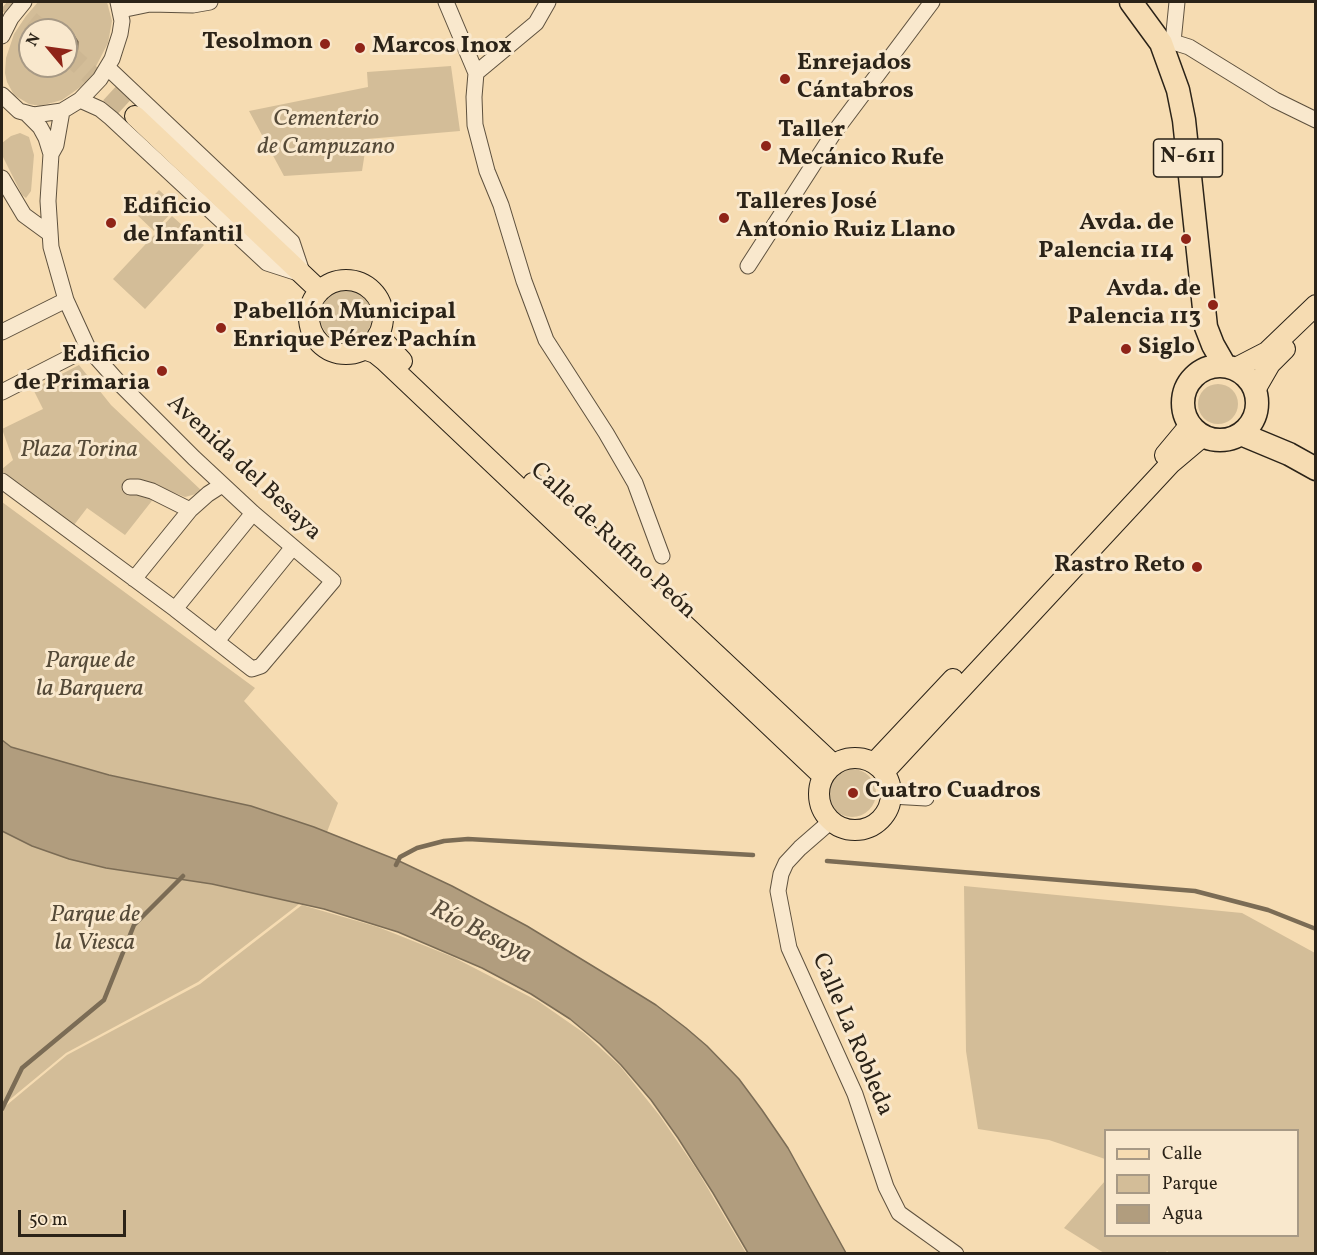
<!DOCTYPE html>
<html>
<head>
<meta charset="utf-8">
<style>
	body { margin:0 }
	#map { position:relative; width:1317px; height:1255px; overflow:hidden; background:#f6dcb2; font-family:Vollkorn,serif }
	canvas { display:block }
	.frame { position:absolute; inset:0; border:3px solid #2b2318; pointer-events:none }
	.legend { position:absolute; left:1104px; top:1129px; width:195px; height:108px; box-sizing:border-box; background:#f9e8cd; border:2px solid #a79985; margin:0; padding:8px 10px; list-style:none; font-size:18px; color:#2b2318 }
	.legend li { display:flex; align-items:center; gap:12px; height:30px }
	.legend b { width:30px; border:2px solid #a79985 }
	.north { position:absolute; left:18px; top:18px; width:60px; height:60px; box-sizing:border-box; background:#f9e8cd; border:2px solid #a79985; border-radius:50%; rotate:299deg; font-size:16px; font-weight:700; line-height:24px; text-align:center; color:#2b2318 }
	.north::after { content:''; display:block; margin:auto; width:21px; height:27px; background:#8f2418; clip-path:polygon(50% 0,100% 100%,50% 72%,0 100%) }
	.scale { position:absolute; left:18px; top:1210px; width:108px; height:27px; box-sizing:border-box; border:3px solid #2b2318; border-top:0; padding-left:8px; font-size:18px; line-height:21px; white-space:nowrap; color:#2b2318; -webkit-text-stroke:4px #f9e8cd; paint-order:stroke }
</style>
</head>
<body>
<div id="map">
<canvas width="1317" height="1255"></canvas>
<div class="frame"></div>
<ul class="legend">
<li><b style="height:8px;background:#f6dcb2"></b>Calle</li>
<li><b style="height:16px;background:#d3bd98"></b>Parque</li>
<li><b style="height:16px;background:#b19d7e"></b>Agua</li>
</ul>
<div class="north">N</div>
<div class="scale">50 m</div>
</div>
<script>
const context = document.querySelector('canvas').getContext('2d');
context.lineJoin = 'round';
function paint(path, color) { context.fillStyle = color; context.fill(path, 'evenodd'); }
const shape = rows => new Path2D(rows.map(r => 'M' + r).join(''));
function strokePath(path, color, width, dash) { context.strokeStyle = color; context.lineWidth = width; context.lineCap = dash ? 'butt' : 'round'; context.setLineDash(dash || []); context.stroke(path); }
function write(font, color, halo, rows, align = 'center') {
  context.font = font + ' Vollkorn,serif'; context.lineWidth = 6; context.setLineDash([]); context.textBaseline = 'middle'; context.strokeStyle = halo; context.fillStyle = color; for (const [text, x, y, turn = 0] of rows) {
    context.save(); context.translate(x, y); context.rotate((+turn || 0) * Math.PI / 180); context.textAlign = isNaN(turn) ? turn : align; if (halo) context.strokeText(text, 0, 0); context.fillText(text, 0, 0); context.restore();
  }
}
const green = shape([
	[38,2,107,2,112,21,108,43,92,74,82,86,62,100,40,106,29,104,14,95,7,82,5,73,6,58,14,34,26,16],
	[30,30,66,30,66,66,30,66],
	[451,66,460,131,367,139,362,171,284,176,249,111,368,87,367,72],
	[20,133,29,137,34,155,31,191,26,198,22,195,2,155,2,143,11,136],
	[159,190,177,207,154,231,136,214],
	[172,216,204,245,145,309,113,279],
	'320 316a26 26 0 1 1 52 0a26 26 0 1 1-52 0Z',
	[79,365,111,405,203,492,185,497,162,488,125,535,87,508,74,525,2,471,2,469,13,460,2,429,43,409,33,389],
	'1198 404a20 20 0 1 1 40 0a20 20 0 1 1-40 0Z',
	[2,502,255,688,244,701,338,803,327,832,251,806,109,775,11,747,2,740],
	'828 793a24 24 0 1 1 48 0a24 24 0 1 1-48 0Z',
	[2,805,316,891,198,982,66,1053,2,1106],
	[964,886,1242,913,1315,953,1315,1253,1171,1254,1167,1251,1164,1254,1104,1253,1064,1228,1105,1181,1106,1236,1298,1236,1298,1130,1106,1130,1105,1159,1049,1140,978,1129,966,1051],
	[302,905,378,927,453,957,538,1001,584,1033,620,1066,660,1116,697,1170,746,1253,2,1253,2,1109,67,1055,200,984]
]);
const water = shape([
	[58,26,71,31,78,42,77,56,73,62,68,66,61,68,47,66,66,66,66,30,46,30,58,26],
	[2,740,11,747,109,775,251,806,314,827,397,860,452,886,527,926,614,979,656,1005,686,1028,707,1046,739,1079,762,1110,788,1148,846,1253,748,1253,713,1193,678,1138,651,1100,621,1065,600,1044,570,1019,531,994,482,968,398,932,324,909,212,884,106,868,69,859,32,846,2,831,2,740]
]);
const stream = shape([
	[827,861,1195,891,1268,910,1316,929],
	[396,865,400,857,417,848,444,841,468,839,753,855],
	[2,1109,22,1068,104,1000,134,925,183,876]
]);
const majorTunnel = shape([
	[7,2,41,30],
	[66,52,135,116]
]);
const minor = shape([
	[446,2,476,73,474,97,475,125,487,171,501,205,524,281,546,340,606,433,635,483,662,556],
	[121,10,150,4,193,5,210,2],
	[2,36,11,18,24,2],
	[1173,42,1177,2],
	[1161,43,1173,42,1189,47,1275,100,1316,120],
	[108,68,292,242,303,275],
	[476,73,536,23,548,2],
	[2,95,19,111,34,115,62,111,80,100,100,79,112,59,120,34,122,21,118,2],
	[80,100,100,109,111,118,267,263,301,274],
	[51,154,56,145,62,111],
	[2,178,24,215,50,234],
	[748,266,833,134,932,2],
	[2,332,66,300],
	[2,392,88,348],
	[2,481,175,609,252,669,261,666,333,581,253,513,194,458,121,385,88,348,66,300,51,247,48,201,51,154,46,138,40,127,26,113],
	[130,487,138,487,152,491,190,510],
	[134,579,190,510,208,494,222,485],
	[175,609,253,513],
	[217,641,293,547],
	[891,796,926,798],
	[831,821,800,848,786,863,781,874,778,891,789,948,855,1094,886,1187,899,1213,956,1254]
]);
const major = shape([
	[135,116,320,291],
	'309 317a37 37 0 1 1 74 0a37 37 0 1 1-74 0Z',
	[378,335,402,361],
	[364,349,375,353,385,361,823,776],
	[1234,369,1267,352,1316,305],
	[1255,390,1270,364,1285,349],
	[1165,455,1190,425],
	[533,483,834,765],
	'819 794a36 36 0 1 1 72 0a36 36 0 1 1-72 0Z',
	[874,763,953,679],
	[884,772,1171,463,1203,436]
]);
const highway = shape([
	[1131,2,1161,43,1178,90,1184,120,1206,327,1213,345,1225,366],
	'1183 403a37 37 0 1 1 74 0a37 37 0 1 1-74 0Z',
	[1241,434,1289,454,1316,469]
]);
const markers = [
	[325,44,6,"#8f2418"],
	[360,48,6,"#8f2418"],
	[785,79,6,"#8f2418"],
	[766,146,6,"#8f2418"],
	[724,218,6,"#8f2418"],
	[111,223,6,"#8f2418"],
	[1186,239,6,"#8f2418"],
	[1213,305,6,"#8f2418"],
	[221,328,6,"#8f2418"],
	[1126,349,6,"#8f2418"],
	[162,371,6,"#8f2418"],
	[1197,567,6,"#8f2418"],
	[853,793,6,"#8f2418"]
];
const shields = [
	[1188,158,69]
];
const shieldNames = [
	["N-611",1188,158]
];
const poiNames = [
	["Tesolmon",313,44,"right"],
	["Marcos Inox",372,48],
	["Enrejados",797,65],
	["Cántabros",797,93],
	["Taller",778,132],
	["Mecánico Rufe",778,160],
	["Talleres José",736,204],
	["Antonio Ruiz Llano",736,232],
	["Edificio",123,209],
	["de Infantil",123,237],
	["Avda. de",1174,225,"right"],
	["Palencia 114",1174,253,"right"],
	["Avda. de",1201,291,"right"],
	["Palencia 113",1201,319,"right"],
	["Pabellón Municipal",233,314],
	["Enrique Pérez Pachín",233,342],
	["Siglo",1138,349],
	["Edificio",150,357,"right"],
	["de Primaria",150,385,"right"],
	["Rastro Reto",1185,567,"right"],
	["Cuatro Cuadros",865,793]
];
const parkNames = [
	["Cementerio",326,121],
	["de Campuzano",326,149],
	["Plaza Torina",79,452],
	["Parque de",90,663],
	["la Barquera",90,691],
	["Parque de",95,917],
	["la Viesca",95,945]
];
const streetNames = [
	["Avenida del Besaya",243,469,43],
	["Calle de Rufino Peón",612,542,43],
	["Calle La Robleda",851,1035,67]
];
const waterNames = [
	["Río Besaya",480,934,27]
];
paint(green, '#d3bd98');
paint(water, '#b19d7e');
strokePath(water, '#7b6c55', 1.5);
strokePath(stream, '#7b6c55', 4.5);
strokePath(majorTunnel, '#cdb793', 20, [20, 10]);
strokePath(minor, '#5e513e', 17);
strokePath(major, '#2b2318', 22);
strokePath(highway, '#2b2318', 25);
strokePath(minor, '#f9e8cd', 15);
strokePath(major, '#f6dcb2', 20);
strokePath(highway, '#f6dcb2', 22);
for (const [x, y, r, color] of markers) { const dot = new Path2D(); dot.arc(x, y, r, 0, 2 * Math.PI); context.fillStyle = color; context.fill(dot); strokePath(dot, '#f9e8cd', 2); }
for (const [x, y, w] of shields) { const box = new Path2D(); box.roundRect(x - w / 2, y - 19, w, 38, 4.5); context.fillStyle = '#f9e8cd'; context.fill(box); strokePath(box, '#2b2318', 1.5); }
write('bold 22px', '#2b2318', null, shieldNames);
write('bold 24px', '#2b2318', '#f9e8cd', poiNames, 'left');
write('italic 24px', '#554a38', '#f9e8cd', parkNames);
write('24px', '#2b2318', '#f9e8cd', streetNames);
write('italic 26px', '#5a4e3c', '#f9e8cd', waterNames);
</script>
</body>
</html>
